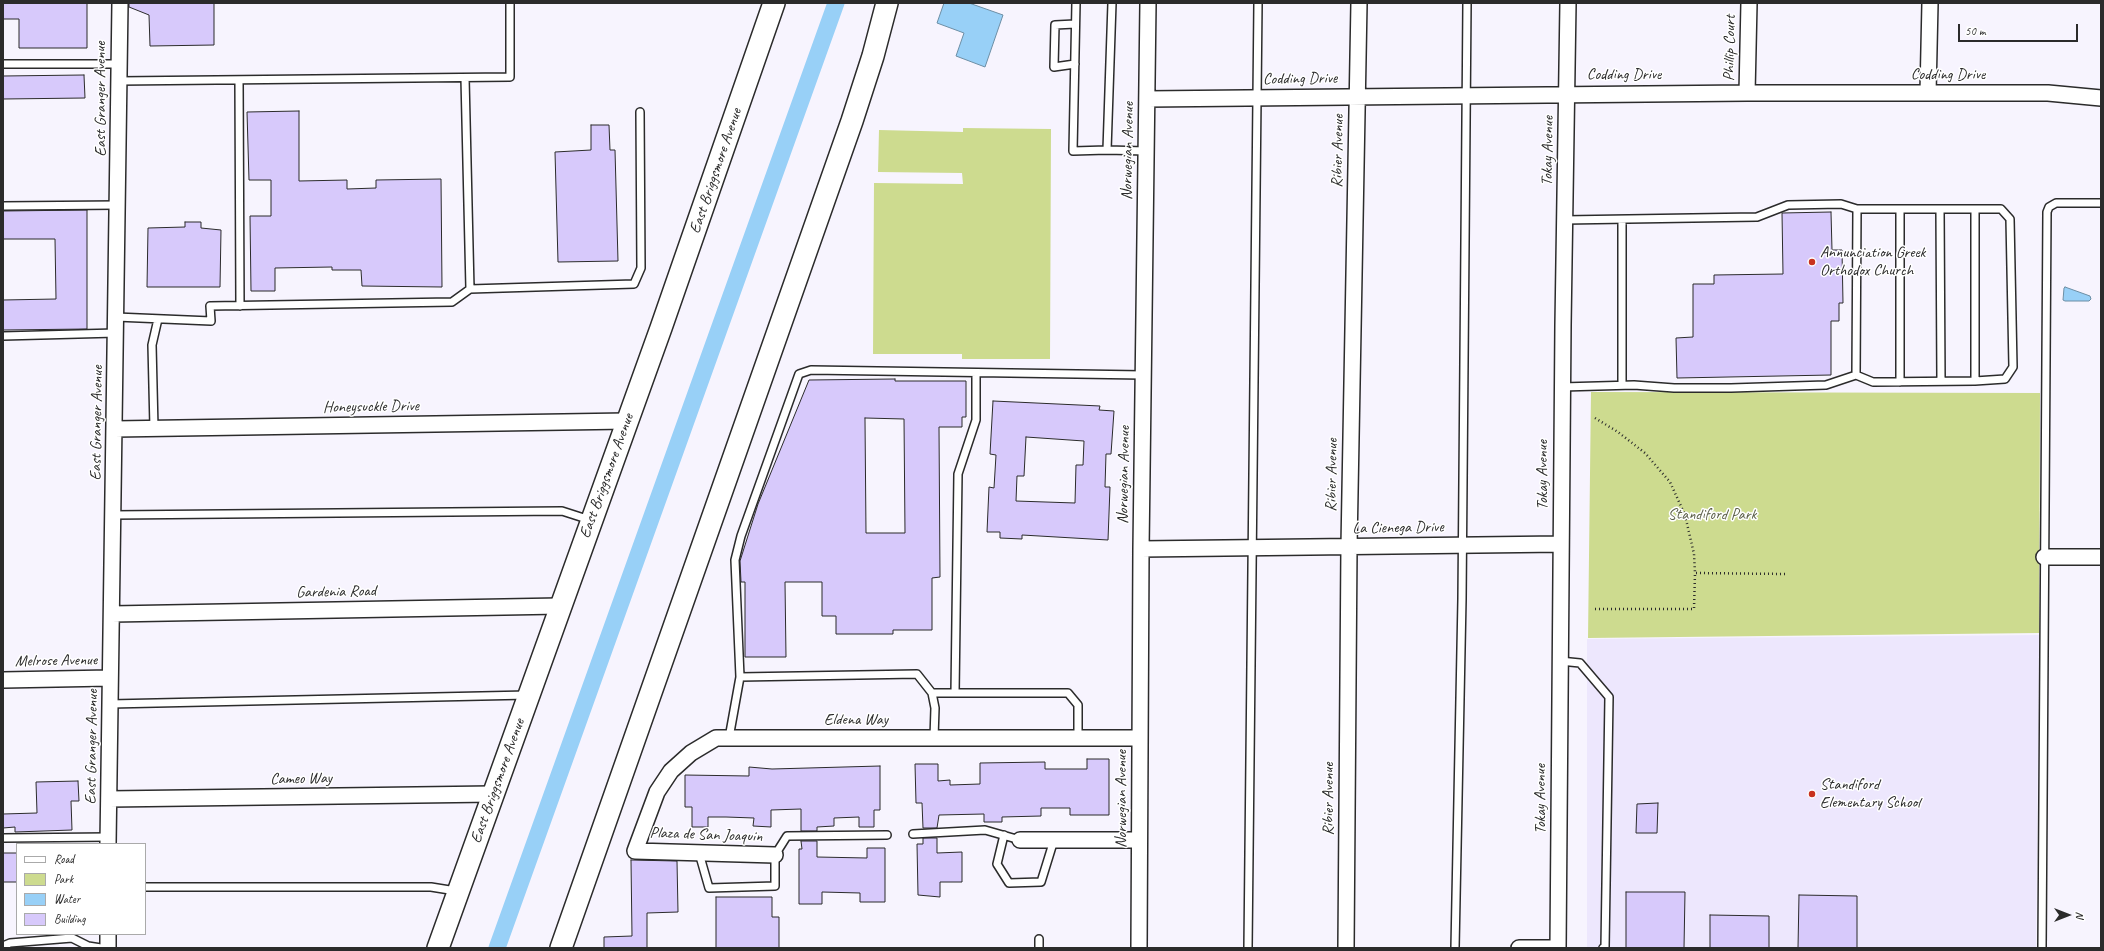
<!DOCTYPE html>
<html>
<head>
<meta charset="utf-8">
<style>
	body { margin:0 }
	#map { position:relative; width:2104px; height:951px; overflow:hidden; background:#f7f4fe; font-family:Caveat,sans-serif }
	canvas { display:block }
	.frame { position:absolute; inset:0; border:4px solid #2b2b2b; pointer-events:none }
	.legend { position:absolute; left:16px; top:843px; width:130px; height:92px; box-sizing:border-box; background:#fff; border:1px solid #aaa; margin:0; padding:5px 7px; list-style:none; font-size:12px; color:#2b2b2b }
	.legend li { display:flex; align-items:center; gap:8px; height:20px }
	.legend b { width:20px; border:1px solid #aaa }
	.north { position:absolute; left:2048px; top:895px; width:40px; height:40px; -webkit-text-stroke:3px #fff; paint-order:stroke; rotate:90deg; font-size:11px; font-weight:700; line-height:16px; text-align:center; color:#2b2b2b }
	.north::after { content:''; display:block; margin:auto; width:14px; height:18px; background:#2b2b2b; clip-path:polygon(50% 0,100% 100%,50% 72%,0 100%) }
	.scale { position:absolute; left:1958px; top:24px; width:120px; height:18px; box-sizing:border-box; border:2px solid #2b2b2b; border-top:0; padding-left:5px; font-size:12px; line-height:14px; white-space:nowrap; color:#2b2b2b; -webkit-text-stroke:3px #fff; paint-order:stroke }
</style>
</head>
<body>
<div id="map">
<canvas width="2104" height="951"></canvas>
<div class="frame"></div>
<ul class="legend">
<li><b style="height:5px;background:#fff"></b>Road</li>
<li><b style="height:11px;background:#cddb8f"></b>Park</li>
<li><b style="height:11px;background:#98d0f7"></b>Water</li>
<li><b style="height:11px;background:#d7c9fb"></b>Building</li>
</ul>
<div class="north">N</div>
<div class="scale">50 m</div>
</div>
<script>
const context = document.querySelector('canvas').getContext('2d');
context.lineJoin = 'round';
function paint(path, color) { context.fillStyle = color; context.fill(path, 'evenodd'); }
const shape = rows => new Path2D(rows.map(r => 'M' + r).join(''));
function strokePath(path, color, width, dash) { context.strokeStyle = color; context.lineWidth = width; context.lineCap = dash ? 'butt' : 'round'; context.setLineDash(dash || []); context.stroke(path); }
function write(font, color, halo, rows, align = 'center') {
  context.font = font + ' Caveat,sans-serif'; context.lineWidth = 3; context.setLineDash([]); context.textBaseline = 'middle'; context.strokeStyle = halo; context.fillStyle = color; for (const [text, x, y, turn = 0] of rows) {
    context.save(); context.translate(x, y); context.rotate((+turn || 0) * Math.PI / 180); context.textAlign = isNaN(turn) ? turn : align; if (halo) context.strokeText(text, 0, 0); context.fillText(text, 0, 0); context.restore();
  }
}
const built = shape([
	[2039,635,2036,948,1587,948,1587,639]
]);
const green = shape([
	[963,128,1051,129,1050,359,962,359,962,354,873,354,874,183,963,184,962,173,878,172,879,130,963,132],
	[1591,392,2040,393,2039,633,1588,638]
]);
const water = shape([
	[944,3,969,3,1003,15,985,67,956,56,964,33,937,23,944,3],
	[2065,287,2090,296,2091,299,2089,301,2065,301,2063,300,2064,288,2065,287]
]);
const canal = shape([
	[497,948,836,3]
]);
const building = shape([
	[3,3,87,3,87,48,19,48,19,19,3,19,3,3],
	[129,3,214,3,214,45,150,46,149,15,129,7,129,3],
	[84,75,85,98,3,99,3,76,84,75],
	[299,111,299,181,347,180,347,189,376,188,376,180,441,179,442,287,362,286,361,270,332,270,332,267,275,268,275,291,251,291,250,216,271,216,271,180,249,180,247,112,299,111],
	[591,125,609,125,610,150,615,150,618,261,558,262,555,152,591,150,591,125],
	[87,210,87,329,3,330,3,300,56,299,55,239,3,239,3,211,87,210],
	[1831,212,1832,250,1842,250,1843,303,1839,303,1839,321,1831,321,1831,375,1677,378,1676,338,1693,337,1693,284,1714,284,1714,275,1783,274,1782,213,1831,212],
	[185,222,201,222,201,228,221,230,220,287,147,287,148,228,185,227,185,222],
	[895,379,895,381,966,381,966,417,962,417,962,427,939,427,940,577,932,578,932,630,893,630,893,634,836,634,836,616,822,616,822,582,785,582,786,657,745,657,745,582,741,582,740,561,758,504,809,380,895,379],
	[865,418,904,419,905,533,866,533,865,418],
	[993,401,1100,406,1099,410,1114,411,1111,454,1106,454,1105,487,1110,487,1108,540,1022,535,1022,539,1000,538,1000,532,987,532,989,487,994,488,996,455,990,454,993,401],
	[1026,437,1084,441,1083,465,1076,465,1075,503,1016,501,1017,476,1024,476,1026,437],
	[1087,759,1109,759,1109,815,1070,815,1070,808,1041,808,1041,816,1002,817,1002,822,984,822,984,814,939,815,937,828,923,828,922,803,916,803,915,764,938,764,938,781,950,780,950,785,980,784,980,763,1045,762,1045,769,1087,769,1087,759],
	[880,766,880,810,874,810,874,827,859,827,859,817,834,818,834,826,817,827,817,831,801,831,801,809,771,810,771,827,753,826,754,818,726,817,708,817,708,827,692,827,692,807,685,807,685,775,749,776,749,767,772,769,880,766],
	[78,781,79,801,71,801,72,830,15,832,15,827,3,828,3,814,37,813,36,782,78,781],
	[1658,803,1657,833,1636,833,1637,804,1658,803],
	[923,838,937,838,937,853,962,852,962,882,940,882,940,897,918,895,917,844,923,844,923,838],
	[801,841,817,841,817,857,867,858,867,848,885,848,885,902,860,902,860,893,822,892,822,904,799,904,799,849,802,849,801,841],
	[3,853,17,853,17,882,3,882,3,853],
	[631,860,677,861,678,912,647,913,647,948,604,948,604,937,632,936,631,860],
	[1626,892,1685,892,1684,948,1626,948,1626,892],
	[1799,895,1857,896,1857,948,1798,948,1799,895],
	[716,897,772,897,772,917,779,917,779,948,716,948,716,897],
	[1710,915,1769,916,1769,948,1710,948,1710,915]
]);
const path = shape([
	[1595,418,1618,432,1645,453,1670,482,1685,515,1694,554,1695,573],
	[1595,609,1694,609,1695,573,1785,574]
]);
const service = shape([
	[1076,3,1073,151,1107,150,1146,151],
	[3,64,119,64],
	[1075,64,1054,67,1055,25,1075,24],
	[465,78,470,289],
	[239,80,240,306],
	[119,81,510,77,510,3],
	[1107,150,1112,3],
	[3,206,118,205],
	[1900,210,1900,382],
	[1940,210,1941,381],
	[116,317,211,321,210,306,452,302,470,289,634,284,641,268,640,112],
	[3,336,116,333],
	[1856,375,1857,209],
	[1975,381,1975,209],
	[1622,385,1622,220],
	[1562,387,1634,385,1674,388,1731,388,1826,385,1856,375,1873,382,1975,381,2005,379,2013,367,2010,219,2001,209,1857,209,1841,204,1788,205,1757,217,1564,220],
	[154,428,152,345,158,319],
	[113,515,562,511,590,520],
	[1560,661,1580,663,1609,697,1605,947,1603,948],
	[740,677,917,674,932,693,935,708,934,738],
	[932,693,1068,693,1078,705,1078,738],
	[955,693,958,474,976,420,976,373],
	[110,704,528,695],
	[729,738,740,677,735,560,741,536,799,374,811,370,1143,375],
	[913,834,985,830,1020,840],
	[1004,835,997,864,1009,883,1041,882,1054,840],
	[3,838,109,837],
	[699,853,709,888,775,886,775,855,787,836,887,835],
	[145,887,431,887,456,891],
	[1039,939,1039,948],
	[3,946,10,943,72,938,88,946,101,948],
	[1248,948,1258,3],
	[1455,948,1462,599,1467,3],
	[2042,948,2047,212,2049,207,2056,203,2101,203]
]);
const minor = shape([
	[1747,93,1749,3],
	[1928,93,1930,3],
	[1147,99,1747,93,2048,93,2101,98],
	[115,429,627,421],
	[1141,549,1561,544],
	[2044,557,2101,557],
	[112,614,560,606],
	[3,680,110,678],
	[109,799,493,794],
	[1020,840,1139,840],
	[108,844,120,3],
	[775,855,635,851,657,792,671,771,691,753,716,738,1140,738],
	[108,934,108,948],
	[1139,948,1141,549,1148,3],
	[1346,948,1349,546,1359,3],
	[1519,948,1558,948],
	[1558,948,1563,325,1568,3]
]);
const secondary = shape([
	[438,948,661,328,774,3],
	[561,948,852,121,873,56,887,3]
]);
const markers = [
	[1812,262,4,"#c8321e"],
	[1812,794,4,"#c8321e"]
];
const streetNames = [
	["Phillip Court",1730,48,-89],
	["Codding Drive",1624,75],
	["Codding Drive",1948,75],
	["Codding Drive",1300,79,-1],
	["East Granger Avenue",101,99,-90],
	["Norwegian Avenue",1128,151,-89],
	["Ribier Avenue",1338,151,-89],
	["Tokay Avenue",1548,151,-89],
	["East Briggsmore Avenue",716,171,-71],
	["Honeysuckle Drive",371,407,-1],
	["East Granger Avenue",97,423,-89],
	["Norwegian Avenue",1124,475,-89],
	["Ribier Avenue",1332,475,-89],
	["Tokay Avenue",1543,475,-90],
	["East Briggsmore Avenue",607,476,-70],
	["La Cienega Drive",1398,528,-1],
	["Gardenia Road",336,592,-1],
	["Melrose Avenue",56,661,-1],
	["Eldena Way",856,720],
	["East Granger Avenue",92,747,-89],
	["Cameo Way",301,779,-1],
	["East Briggsmore Avenue",498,781,-70],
	["Norwegian Avenue",1122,799,-90],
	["Ribier Avenue",1329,799,-90],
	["Tokay Avenue",1541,799,-90],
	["Plaza de San Joaquin",706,835,2]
];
const poiNames = [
	["Annunciation Greek",1820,253],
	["Orthodox Church",1820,271],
	["Standiford",1820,785],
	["Elementary School",1820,803]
];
const parkNames = [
	["Standiford Park",1712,515]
];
paint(built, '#ede7fd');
paint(green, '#cddb8f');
paint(water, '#98d0f7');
strokePath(water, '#6c8ea5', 1);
strokePath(canal, '#98d0f7', 17);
paint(building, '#d7c9fb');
strokePath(building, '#2b2b2b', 1);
strokePath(service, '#2b2b2b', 10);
strokePath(minor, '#2b2b2b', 18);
strokePath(secondary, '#2b2b2b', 24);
strokePath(path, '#2b2b2b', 2.5, [1, 3]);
strokePath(service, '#fff', 7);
strokePath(minor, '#fff', 15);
strokePath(secondary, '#fff', 21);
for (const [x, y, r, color] of markers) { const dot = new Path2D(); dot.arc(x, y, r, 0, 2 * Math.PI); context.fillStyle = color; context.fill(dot); strokePath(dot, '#fff', 1.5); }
write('16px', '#2b2b2b', '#fff', streetNames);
write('16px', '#2b2b2b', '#fff', poiNames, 'left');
write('16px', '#5c6049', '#fff', parkNames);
</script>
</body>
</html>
